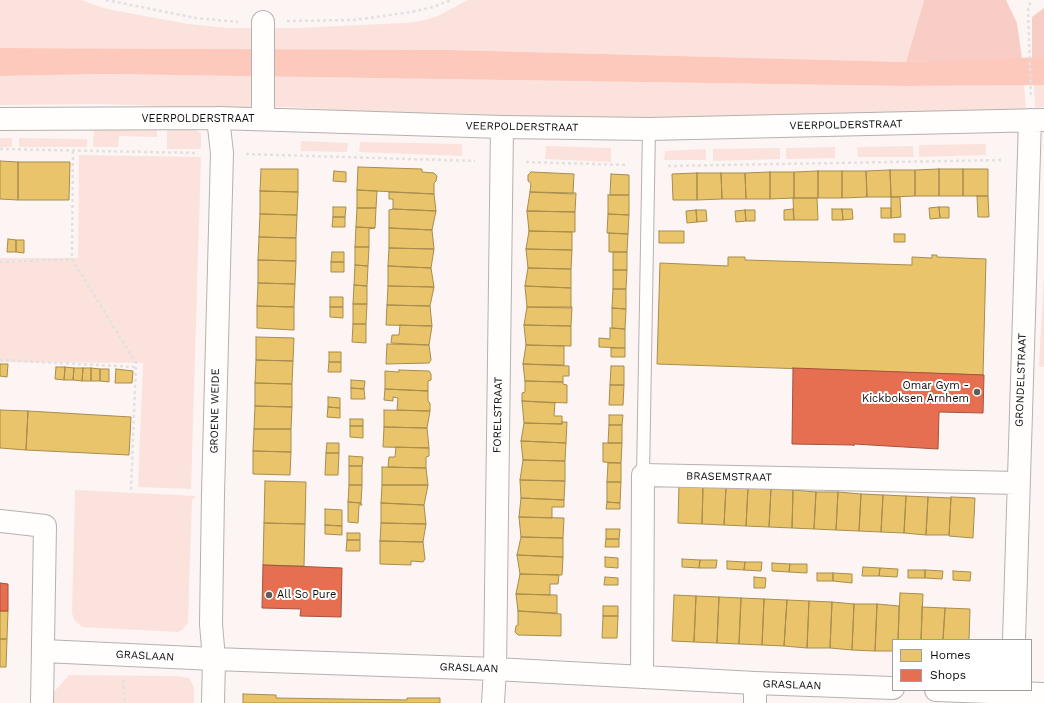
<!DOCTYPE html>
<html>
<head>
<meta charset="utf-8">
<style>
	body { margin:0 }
	#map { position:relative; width:1044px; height:703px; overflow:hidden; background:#fcf5f4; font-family:"Work Sans",sans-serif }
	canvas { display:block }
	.legend { position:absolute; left:892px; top:639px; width:140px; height:52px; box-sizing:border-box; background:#fff; border:1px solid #9f9d9d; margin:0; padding:5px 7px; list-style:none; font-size:12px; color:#0e0a0a }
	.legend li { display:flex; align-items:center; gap:8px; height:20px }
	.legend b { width:20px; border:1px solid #9f9d9d }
</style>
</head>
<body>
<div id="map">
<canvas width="1044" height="703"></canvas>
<ul class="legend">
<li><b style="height:11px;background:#e9c46a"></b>Homes</li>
<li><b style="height:11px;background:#e76f51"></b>Shops</li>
</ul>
</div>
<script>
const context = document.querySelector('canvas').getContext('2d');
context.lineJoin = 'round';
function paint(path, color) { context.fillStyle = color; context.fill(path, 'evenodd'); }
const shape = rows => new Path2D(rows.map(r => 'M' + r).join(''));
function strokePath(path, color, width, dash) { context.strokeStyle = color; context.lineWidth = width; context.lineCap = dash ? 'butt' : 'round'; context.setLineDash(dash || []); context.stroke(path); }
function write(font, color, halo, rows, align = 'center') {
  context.font = font + ' "Work Sans",sans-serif'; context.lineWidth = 4; context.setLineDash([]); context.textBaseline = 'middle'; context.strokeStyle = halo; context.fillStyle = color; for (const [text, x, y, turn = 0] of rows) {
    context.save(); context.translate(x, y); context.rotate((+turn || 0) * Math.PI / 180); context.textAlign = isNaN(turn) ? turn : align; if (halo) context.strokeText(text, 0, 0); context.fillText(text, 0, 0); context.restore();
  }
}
const green = shape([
	[0,0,81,0,107,9,188,24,229,28,298,28,405,23,421,21,438,16,468,0,924,0,906,62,453,50,0,48],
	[106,74,905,86,1024,85,1026,109,845,119,562,119,460,113,385,113,288,107,223,108,102,104,0,105,0,76],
	[1034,85,1044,85,1044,107,1035,108],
	[94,129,157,129,157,137,119,136,118,147,93,147],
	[167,129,193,129,201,133,201,149,167,149],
	[0,138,12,138,12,147,0,147],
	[19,138,87,139,87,147,19,147],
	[301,141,348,143,347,152,301,151],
	[360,142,462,144,462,156,359,152],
	[986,144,986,155,919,157,919,145],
	[546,146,611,148,611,162,545,159],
	[913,146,914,157,858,157,857,147],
	[835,147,835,158,786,159,786,148],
	[780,148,780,159,713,161,713,149],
	[706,149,706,160,664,160,665,151],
	[79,155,201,157,191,489,138,487,143,363,0,362,0,258,78,258],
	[1044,274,1044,367,1039,366],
	[75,490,196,496,192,500,188,623,182,630,178,632,82,627,74,620,72,613],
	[69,675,177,676,189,678,194,687,194,703,53,703,53,693]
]);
const forest = shape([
	[924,0,1006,0,1017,23,1022,59,906,62],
	[1044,8,1044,57,1032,59,1032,17]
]);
const water = shape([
	[0,48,453,50,906,62,1044,57,1044,85,905,86,106,74,0,76]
]);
const homes = shape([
	[0,161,18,162,18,200,0,199,0,161],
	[18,162,70,162,69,200,18,200,18,162],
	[358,167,422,169,422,172,434,173,437,176,436,181,434,183,434,194,357,190,358,167],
	[261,169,298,169,298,192,260,191,261,169],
	[939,169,963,169,963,196,939,196,939,169],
	[939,169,939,196,915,196,915,170,939,169],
	[963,169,988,169,988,196,963,196,963,169],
	[890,170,891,197,867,197,866,171,890,170],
	[890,170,915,170,915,196,891,197,890,170],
	[334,171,346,172,346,182,333,181,334,171],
	[818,171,842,171,842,198,818,198,818,171],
	[818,171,818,198,794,198,794,172,818,171],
	[842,171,866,171,867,197,842,198,842,171],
	[531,172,574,174,573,194,530,192,531,183,528,181,528,175,531,172],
	[770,172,770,199,746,199,745,173,770,172],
	[770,172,794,172,794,198,770,199,770,172],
	[697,173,697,200,673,200,672,174,697,173],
	[697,173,721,173,722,199,697,200,697,173],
	[721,173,745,173,746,199,722,199,721,173],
	[611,174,629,175,629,195,610,195,611,174],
	[357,190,377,191,376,208,357,208,357,190],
	[260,191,298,192,297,215,260,214,260,191],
	[389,192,434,194,436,211,393,209,393,199,389,199,389,192],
	[530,192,576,193,575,212,527,211,530,192],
	[608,195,629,195,629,215,608,214,608,195],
	[977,196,988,196,989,217,978,217,977,196],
	[891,197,900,197,901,217,891,218,891,197],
	[793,198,817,198,818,220,794,220,793,198],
	[333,207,346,207,345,217,333,217,333,207],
	[939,207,949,207,949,218,940,218,939,207],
	[939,207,940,218,930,219,929,208,939,207],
	[357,208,376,208,375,228,356,227,357,208],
	[881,208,891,208,891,218,881,218,881,208],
	[393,209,436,211,432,230,389,228,389,210,393,209],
	[793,209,794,220,784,220,784,210,793,209],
	[832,209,842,209,843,220,832,220,832,209],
	[842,209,852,209,853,219,843,220,842,209],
	[696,210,706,210,707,221,697,222,696,210],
	[696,210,697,222,687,223,686,211,696,210],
	[745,210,746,221,736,222,735,211,745,210],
	[745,210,755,210,755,221,746,221,745,210],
	[527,211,575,212,575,232,529,231,527,211],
	[260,214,297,215,296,238,259,237,260,214],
	[608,214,629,215,628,234,607,233,608,214],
	[333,217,345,217,345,227,332,227,333,217],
	[356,227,375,228,369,229,369,247,355,247,356,227],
	[389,228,432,230,434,249,389,248,389,228],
	[529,231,572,232,572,250,526,249,529,231],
	[659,231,684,231,684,243,659,243,659,231],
	[609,233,628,234,627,252,609,252,609,233],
	[894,234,905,234,905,242,894,242,894,234],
	[259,237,296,238,296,261,258,260,259,237],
	[8,239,16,240,16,252,7,252,8,239],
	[16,240,24,240,24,253,16,252,16,240],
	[355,247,369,247,368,266,355,265,355,247],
	[389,248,434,249,431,268,388,266,389,248],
	[526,249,572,250,571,269,528,268,526,249],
	[332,252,344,252,344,262,331,262,332,252],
	[613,252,627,252,627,270,613,270,613,252],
	[932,255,937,255,937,257,986,259,983,375,657,364,660,263,728,266,728,257,745,257,745,260,912,265,912,257,932,258,932,255],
	[258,260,296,261,295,284,258,283,258,260],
	[331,262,344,262,344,272,331,272,331,262],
	[355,265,368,266,367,286,354,285,355,265],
	[388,266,431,268,434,287,388,286,388,266],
	[528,268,571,269,571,288,525,286,528,268],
	[613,270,627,270,626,289,613,289,613,270],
	[258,283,295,284,294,307,257,306,258,283],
	[354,285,367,286,367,304,353,304,354,285],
	[388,286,434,287,430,306,387,305,388,286],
	[525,286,571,288,571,308,527,307,525,286],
	[613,289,626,289,626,309,612,308,613,289],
	[330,297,343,297,343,307,330,307,330,297],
	[353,304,367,304,366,324,353,324,353,304],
	[387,305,430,306,432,326,386,325,387,305],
	[257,306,294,307,294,330,257,328,257,306],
	[330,307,343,307,343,318,330,317,330,307],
	[527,307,572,307,571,326,524,325,527,307],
	[612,308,626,309,625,329,612,328,612,308],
	[353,324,366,324,366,343,352,342,353,324],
	[400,325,432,326,429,345,391,343,392,335,399,335,400,325],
	[524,325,571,326,571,346,526,345,524,325],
	[610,328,625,329,625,348,599,347,599,338,610,339,610,328],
	[256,337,294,338,293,361,256,360,256,337],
	[387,344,429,345,431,360,429,363,386,364,387,344],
	[526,345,564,346,564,365,523,364,526,345],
	[611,348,625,348,625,357,611,357,611,348],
	[329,352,341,352,341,362,329,362,329,352],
	[256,360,293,361,292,384,255,383,256,360],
	[329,362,341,362,341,372,328,372,329,362],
	[0,364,8,364,7,377,0,376,0,364],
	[523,364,569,366,569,376,563,376,563,382,525,381,523,364],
	[611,366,624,366,624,385,610,385,611,366],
	[56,367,65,367,64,380,55,379,56,367],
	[65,367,74,368,73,380,64,380,65,367],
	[74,368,83,368,82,381,73,380,74,368],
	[83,368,91,368,91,381,82,381,83,368],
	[91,368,100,369,100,381,91,381,91,368],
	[100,369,109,369,109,382,100,381,100,369],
	[116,369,133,371,132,383,115,383,116,369],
	[399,370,429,371,431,374,431,380,428,381,428,391,385,389,385,371,399,372,399,370],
	[351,380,365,381,364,389,351,388,351,380],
	[525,381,563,382,563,384,567,385,567,403,522,401,522,393,525,392,525,381],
	[255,383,292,384,292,407,255,406,255,383],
	[610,385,624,385,623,405,609,405,610,385],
	[351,388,364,389,365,399,351,399,351,388],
	[385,389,428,391,428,401,430,403,430,411,397,410,398,398,393,397,393,401,384,400,385,389],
	[328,397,340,398,340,408,328,407,328,397],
	[522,401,555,403,554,416,562,416,562,424,524,423,522,401],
	[255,406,292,407,291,429,254,429,255,406],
	[328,407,340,408,340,418,327,417,328,407],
	[0,410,28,411,26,450,0,448,0,410],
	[384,410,430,411,427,428,384,427,384,410],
	[28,411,131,417,129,455,26,450,28,411],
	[609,415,623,415,622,425,609,425,609,415],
	[350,419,363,419,363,426,350,426,350,419],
	[562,422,567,422,566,443,521,441,524,423,562,424,562,422],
	[609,425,622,425,622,443,608,443,609,425],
	[350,426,363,426,363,438,350,437,350,426],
	[384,427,427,428,429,448,383,447,384,427],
	[254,429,291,429,291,452,253,451,254,429],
	[521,441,566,443,565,461,523,460,521,441],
	[327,443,339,443,339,453,326,453,327,443],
	[603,443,622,443,621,463,603,462,603,443],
	[396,447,429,448,429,456,426,457,426,468,388,467,389,457,395,457,396,447],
	[253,451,291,452,290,475,253,474,253,451],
	[326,453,339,453,338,475,325,475,326,453],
	[349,456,363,457,362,466,349,466,349,456],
	[523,460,565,461,565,481,520,480,523,460],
	[608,463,621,463,621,482,607,482,608,463],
	[349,466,362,466,362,485,349,485,349,466],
	[382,467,426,468,428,485,382,485,382,467],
	[520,480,565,481,564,500,521,498,520,480],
	[265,481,306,482,305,524,264,523,265,481],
	[607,482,621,482,620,503,607,502,607,482],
	[679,484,703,486,702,524,678,523,679,484],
	[349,485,362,485,361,503,348,502,349,485],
	[382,485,428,485,424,505,381,503,382,485],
	[703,486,726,487,724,525,702,524,703,486],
	[726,487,748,488,746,526,724,525,726,487],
	[748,488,771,489,769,527,746,526,748,488],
	[771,489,793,490,792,528,769,527,771,489],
	[793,490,816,492,814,529,792,528,793,490],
	[816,492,838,492,836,530,814,529,816,492],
	[838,492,861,494,859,531,836,530,838,492],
	[861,494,883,495,881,532,859,531,861,494],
	[883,495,906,496,904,533,881,532,883,495],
	[906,496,928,497,926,535,904,533,906,496],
	[928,497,951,498,949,535,926,535,928,497],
	[951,497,975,498,973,538,949,536,951,497],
	[521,498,564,500,564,507,552,507,552,518,519,517,521,498],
	[348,502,361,503,362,505,359,505,358,523,348,522,348,502],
	[607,502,620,503,620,509,606,509,607,502],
	[381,503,424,505,426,524,381,523,381,503],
	[325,509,342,510,342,526,325,525,325,509],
	[519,517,564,518,563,538,521,537,519,517],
	[264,523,305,524,304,566,263,565,264,523],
	[381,523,426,524,423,542,380,541,381,523],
	[325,525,342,526,342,535,325,534,325,525],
	[606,529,620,529,619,539,606,539,606,529],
	[347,533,360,533,360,540,347,540,347,533],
	[521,537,563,538,563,557,517,555,521,537],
	[606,539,619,539,619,547,605,547,606,539],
	[347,540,360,540,360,551,346,551,347,540],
	[380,541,423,542,425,559,423,562,411,561,411,565,380,564,380,541],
	[517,555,563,557,562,575,520,574,517,555],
	[605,557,618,558,618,568,605,567,605,557],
	[682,559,700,560,699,568,682,567,682,559],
	[700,560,717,560,716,568,699,568,700,560],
	[727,561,745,562,744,570,727,569,727,561],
	[745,562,762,562,761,571,744,570,745,562],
	[772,563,790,564,789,572,772,571,772,563],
	[790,564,807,564,807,573,789,572,790,564],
	[863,567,880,568,879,576,862,576,863,567],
	[880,568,898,569,897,577,879,576,880,568],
	[908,570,925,570,925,578,908,578,908,570],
	[925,570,943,571,942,579,925,578,925,570],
	[953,571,971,572,970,581,953,580,953,571],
	[817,573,833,573,833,581,817,581,817,573],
	[833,573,852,574,852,583,833,581,833,573],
	[520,574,559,575,558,584,550,584,550,595,516,594,520,574],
	[605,577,618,578,618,585,604,585,605,577],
	[754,577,766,578,765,588,754,588,754,577],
	[900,593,923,594,921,640,898,640,900,593],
	[516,594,557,595,557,613,518,611,516,594],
	[674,595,696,596,694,642,672,641,674,595],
	[696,596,719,597,717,643,694,642,696,596],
	[719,597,741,598,739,644,717,643,719,597],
	[741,598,764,599,762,645,739,644,741,598],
	[764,599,787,600,784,646,762,645,764,599],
	[787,600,809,601,807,648,784,646,787,600],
	[809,601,832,602,830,648,807,648,809,601],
	[832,602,854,604,852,650,830,648,832,602],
	[854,604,877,604,875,651,852,650,854,604],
	[877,604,899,606,898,640,893,640,893,651,875,651,877,604],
	[603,606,618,606,618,616,603,616,603,606],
	[922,607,945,608,943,640,921,640,922,607],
	[945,608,970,609,969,640,943,640,945,608],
	[0,611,8,611,7,639,0,639,0,611],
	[518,611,561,614,561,636,518,635,515,632,516,626,518,625,518,611],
	[603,616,618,616,617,638,602,638,603,616],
	[0,639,7,639,6,667,0,667,0,639],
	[243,694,276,695,276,698,407,700,407,698,440,698,440,703,243,703,243,694]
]);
const shops = shape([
	[793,368,984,375,983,413,939,412,938,449,854,444,854,446,853,445,792,444,793,368],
	[263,565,342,568,341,617,300,616,301,609,262,608,263,565],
	[0,583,8,584,8,611,0,611,0,583]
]);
const path = shape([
	[106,0,196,18,238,22],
	[287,21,354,20,411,12,433,7,452,0],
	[1031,95,1028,10,1031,0],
	[0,149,197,153],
	[73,151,72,259,136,363,131,490],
	[246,154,475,161],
	[526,162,627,165],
	[668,166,1003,160],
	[0,262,72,259],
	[0,360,136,367],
	[123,680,125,703]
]);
const lane = shape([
	[643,475,649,129]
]);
const street = shape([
	[0,119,218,118,502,127,649,129,1044,120],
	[263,119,263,22],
	[0,521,45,526,42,703],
	[1014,640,1030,120],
	[44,651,214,659,495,669,755,683,893,688],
	[642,677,643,475,1018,483],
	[936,690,1044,694],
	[213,703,214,659,211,624,213,494,222,153,218,118],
	[493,703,495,669,502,127],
	[755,703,755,683]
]);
const markers = [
	[977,392,4,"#615c5c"],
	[269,595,4,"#615c5c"]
];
const streetNames = [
	["VEERPOLDERSTRAAT",198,119],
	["VEERPOLDERSTRAAT",846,125,-1],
	["VEERPOLDERSTRAAT",522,127,1],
	["GRONDELSTRAAT",1021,380,-88],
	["GROENE WEIDE",215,411,-89],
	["FORELSTRAAT",498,415,-89],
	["BRASEMSTRAAT",729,477,1],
	["GRASLAAN",145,656,3],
	["GRASLAAN",469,668,2],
	["GRASLAAN",792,685,2]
];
const poiNames = [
	["Omar Gym -",969,386],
	["Kickboksen Arnhem",969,399],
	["All So Pure",277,595,"left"]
];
paint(green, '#fbe2dc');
paint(forest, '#f8cdc5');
paint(water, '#fdc9bd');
paint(homes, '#e9c46a');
strokePath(homes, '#a78c4d', 1);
paint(shops, '#e76f51');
strokePath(shops, '#a6513c', 1);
strokePath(lane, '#b6b0af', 14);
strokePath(street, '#b6b0af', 24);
strokePath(path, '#e2e0e0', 2.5, [3, 3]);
strokePath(lane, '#fffefd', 12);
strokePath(street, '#fffefd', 22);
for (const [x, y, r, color] of markers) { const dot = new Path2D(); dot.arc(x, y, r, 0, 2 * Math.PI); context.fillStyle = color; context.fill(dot); strokePath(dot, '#fff', 1.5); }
write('11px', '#0e0a0a', '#fff', streetNames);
write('11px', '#0e0a0a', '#fff', poiNames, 'right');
</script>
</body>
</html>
